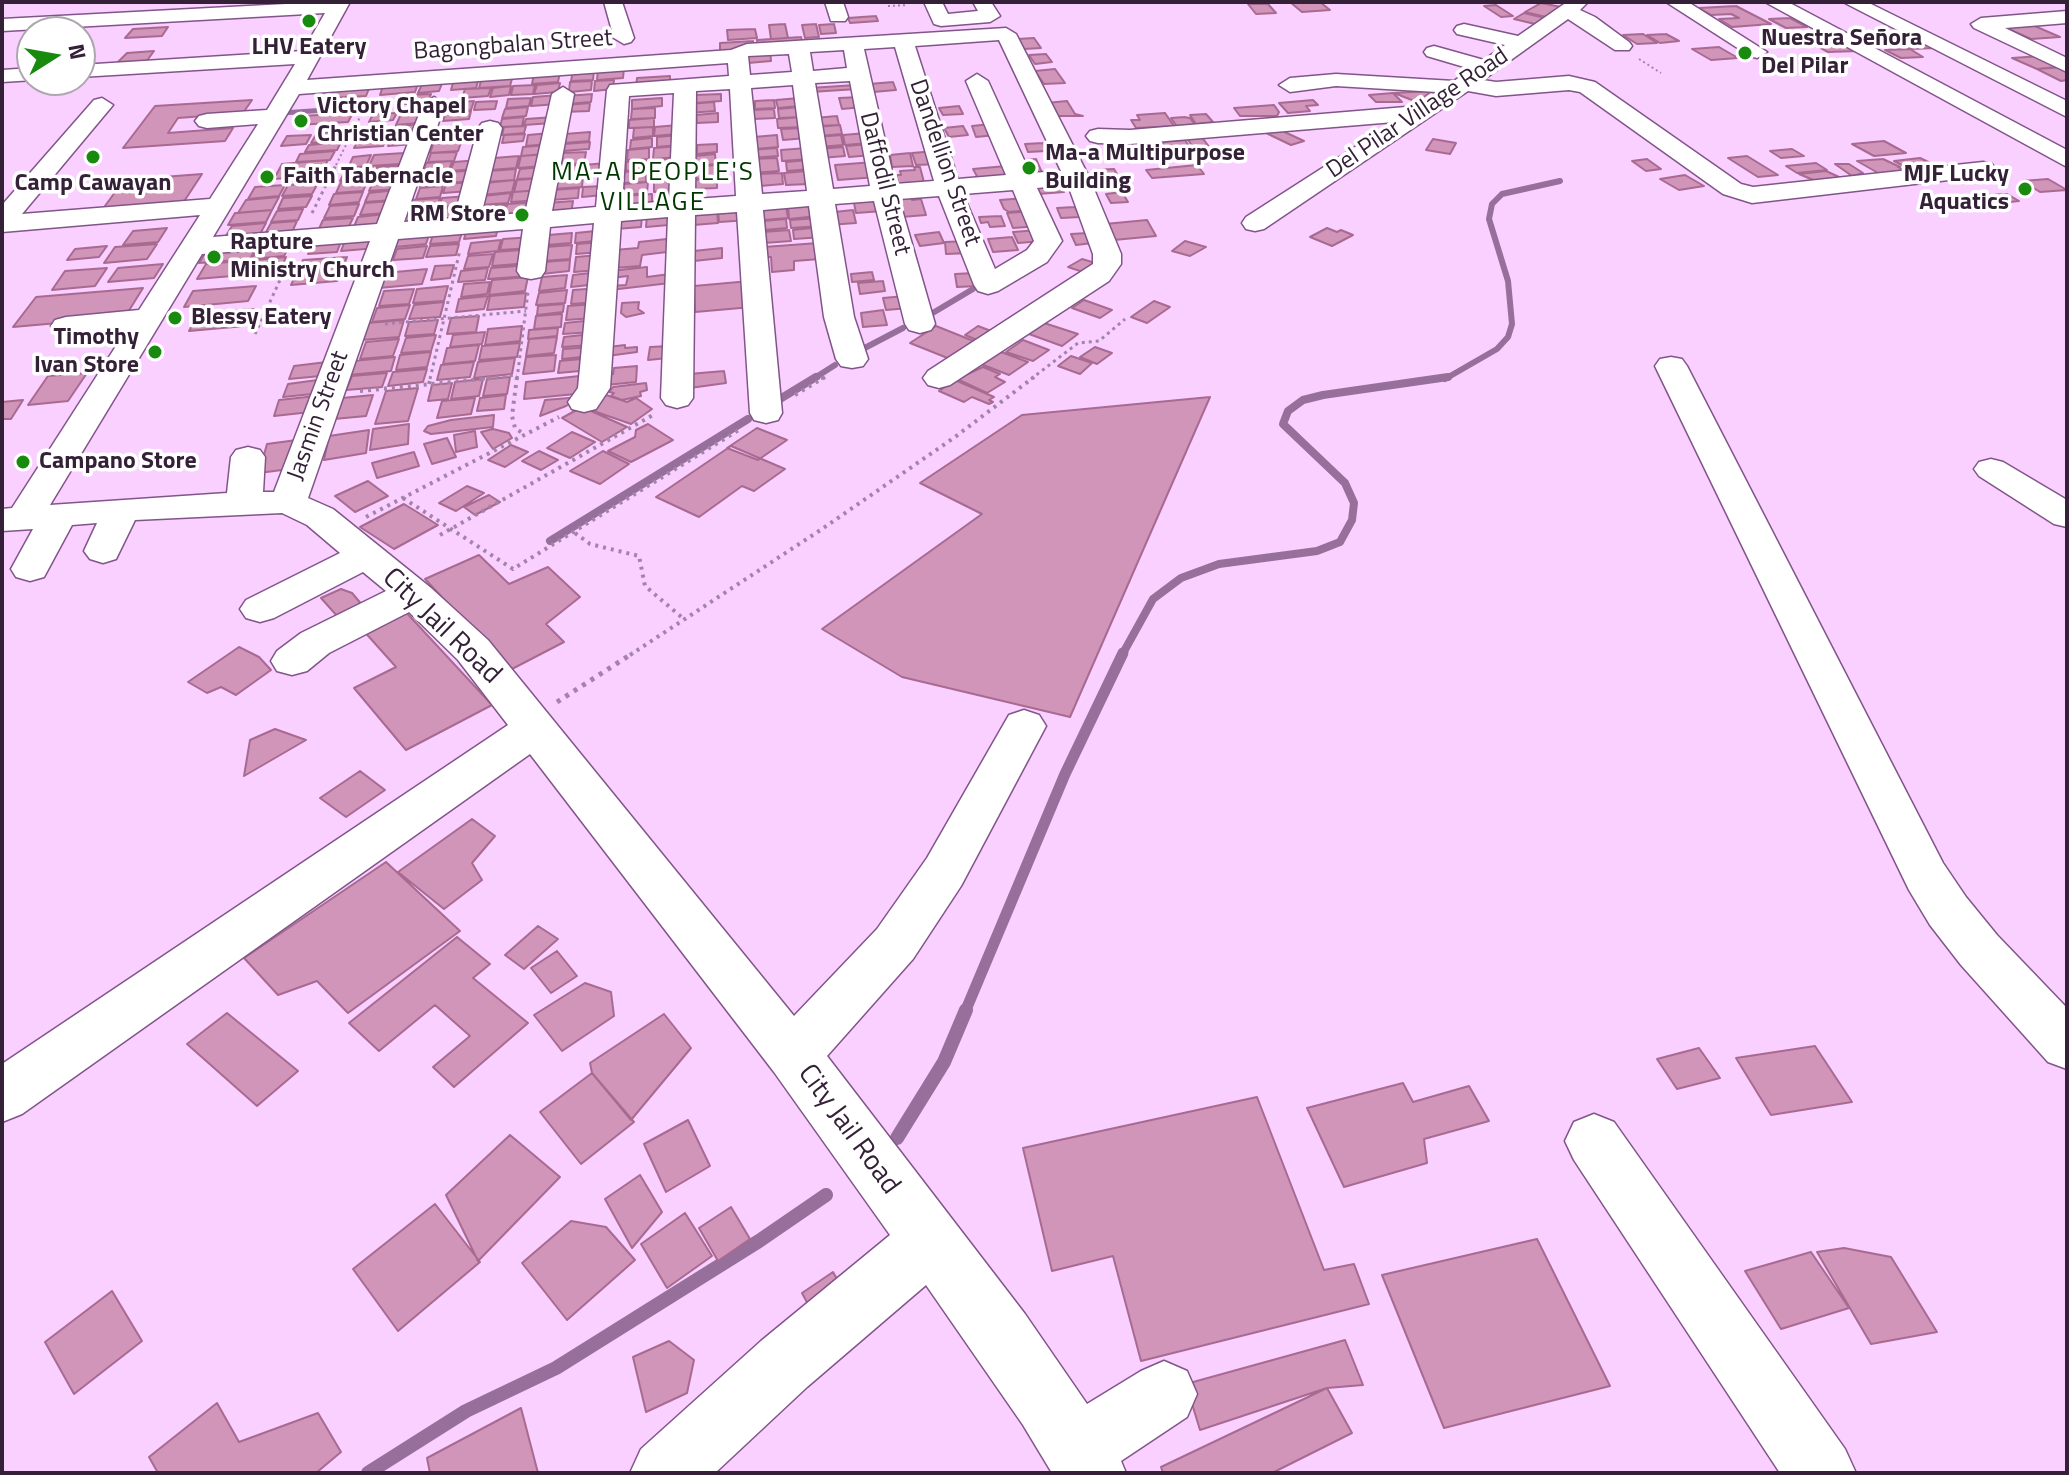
<!DOCTYPE html>
<html>
<head>
<meta charset="utf-8">
<style>
	body { margin:0 }
	#map { position:relative; width:2069px; height:1475px; overflow:hidden; background:#f9d0ff; font-family:"Titillium Web",sans-serif }
	canvas { display:block }
	.frame { position:absolute; inset:0; border:4px solid #342037; pointer-events:none }
	.north { position:absolute; left:16px; top:16px; width:80px; height:80px; box-sizing:border-box; background:#fff; border:2px solid #aea6af; border-radius:50%; rotate:79deg; font-size:22px; font-weight:700; line-height:32px; text-align:center; color:#342037 }
	.north::after { content:''; display:block; margin:auto; width:28px; height:36px; background:#188b0f; clip-path:polygon(50% 0,100% 100%,50% 72%,0 100%) }
</style>
</head>
<body>
<div id="map">
<canvas width="2069" height="1475"></canvas>
<div class="frame"></div>
<div class="north">N</div>
</div>
<script>
const context = document.querySelector('canvas').getContext('2d');
context.lineJoin = 'round';
const shape = rows => new Path2D(rows.map(r => 'M' + r).join(''));
function strokePath(path, color, width, dash) { context.strokeStyle = color; context.lineWidth = width; context.lineCap = dash ? 'butt' : 'round'; context.setLineDash(dash || []); context.stroke(path); }
function paint(path, color) { context.fillStyle = color; context.fill(path, 'evenodd'); }
function write(font, color, halo, rows, align = 'center') {
  context.font = font + ' "Titillium Web",sans-serif'; context.lineWidth = 7; context.setLineDash([]); context.textBaseline = 'middle'; context.strokeStyle = halo; context.fillStyle = color; for (const [text, x, y, turn = 0] of rows) {
    context.save(); context.translate(x, y); context.rotate((+turn || 0) * Math.PI / 180); context.textAlign = isNaN(turn) ? turn : align; if (halo) context.strokeText(text, 0, 0); context.fillText(text, 0, 0); context.restore();
  }
}
const streamFar4 = shape([
	[282,113,355,108]
]);
const streamFar3 = shape([
	[931,314,973,289],
	[857,352,903,328],
	[813,379,835,365],
	[1445,379,1497,349,1508,337,1512,324,1508,281,1489,219,1492,204,1502,194,1560,181]
]);
const streamFar2 = shape([
	[775,402,816,377],
	[550,541,748,419],
	[1122,655,1153,599,1181,578,1219,564,1317,551,1340,542,1352,520,1354,503,1345,483,1283,424,1288,411,1303,400,1323,395,1448,377]
]);
const streamFar1 = shape([
	[965,1012,1065,774,1123,653]
]);
const stream = shape([
	[897,1138,944,1062,966,1010],
	[368,1473,466,1411,556,1368,759,1241,826,1195]
]);
const building = shape([
	[1290,2,1320,2,1330,10,1302,12,1290,2],
	[1541,3,1561,7,1546,17,1525,12,1541,3],
	[1248,4,1268,4,1276,13,1256,14,1248,4],
	[1496,5,1513,16,1501,17,1484,6,1496,5],
	[1736,6,1771,24,1732,27,1719,19,1739,18,1731,14,1711,15,1699,8,1736,6],
	[1524,13,1545,18,1535,24,1514,19,1524,13],
	[876,16,878,21,850,23,848,18,876,16],
	[1790,18,1807,27,1786,28,1769,19,1790,18],
	[785,24,788,38,771,39,769,25,785,24],
	[816,24,819,37,805,38,802,25,816,24],
	[834,24,836,33,821,34,819,25,834,24],
	[2030,24,2060,37,2031,39,2002,26,2030,24],
	[168,27,162,36,125,38,133,29,168,27],
	[755,29,757,38,728,40,727,30,755,29],
	[1643,34,1657,43,1637,44,1623,35,1643,34],
	[1666,34,1679,41,1660,43,1647,35,1666,34],
	[1912,35,1936,48,1910,49,1885,37,1912,35],
	[801,37,803,46,758,49,757,40,801,37],
	[1034,38,1041,48,1024,49,1017,39,1034,38],
	[1836,38,1858,51,1828,52,1806,40,1836,38],
	[753,41,754,49,720,51,720,43,753,41],
	[1719,47,1738,58,1711,60,1692,49,1719,47],
	[770,49,771,61,748,63,747,51,770,49],
	[1910,49,1923,57,1901,58,1885,50,1910,49],
	[154,51,146,62,116,64,127,53,154,51],
	[1046,54,1052,62,1035,64,1029,55,1046,54],
	[2041,56,2065,66,2037,69,2012,58,2041,56],
	[2065,67,2067,80,2061,81,2037,69,2065,67],
	[624,68,623,78,597,80,598,69,624,68],
	[1055,69,1065,83,1044,84,1035,71,1055,69],
	[594,70,593,80,571,81,573,71,594,70],
	[560,72,558,82,532,84,534,74,560,72],
	[513,75,510,86,479,88,482,77,513,75],
	[670,76,670,86,636,88,637,78,670,76],
	[479,78,476,88,451,90,454,79,479,78],
	[614,80,613,89,594,91,595,81,614,80],
	[443,81,439,91,418,93,423,82,443,81],
	[592,81,591,90,569,92,570,82,592,81],
	[893,82,896,90,873,92,869,84,893,82],
	[560,83,558,92,534,94,537,85,560,83],
	[418,84,415,92,380,95,383,86,418,84],
	[535,85,533,94,511,95,513,86,535,85],
	[856,85,857,89,811,92,810,88,856,85],
	[370,86,366,96,329,98,335,88,370,86],
	[511,86,509,95,490,97,493,88,511,86],
	[491,88,488,96,462,98,465,89,491,88],
	[1432,91,1417,102,1394,93,1432,91],
	[1393,93,1402,102,1376,102,1369,95,1393,93],
	[431,94,427,103,402,104,406,95,431,94],
	[592,94,591,102,566,104,567,96,592,94],
	[721,94,721,101,695,103,695,95,721,94],
	[560,95,558,104,531,106,533,97,560,95],
	[861,97,863,107,842,109,839,98,861,97],
	[531,98,529,106,506,108,508,99,531,98],
	[662,98,662,106,632,109,632,100,662,98],
	[799,98,800,106,778,108,776,100,799,98],
	[252,100,243,113,178,118,168,133,233,128,225,141,123,148,155,106,252,100],
	[774,100,775,108,755,109,755,101,774,100],
	[1313,100,1318,105,1306,106,1310,111,1288,113,1279,103,1313,100],
	[474,101,471,110,443,112,446,103,474,101],
	[497,101,495,109,474,110,476,102,497,101],
	[1067,101,1075,114,1083,116,1054,116,1046,103,1067,101],
	[714,102,715,111,688,113,688,104,714,102],
	[590,103,589,111,564,112,566,105,590,103],
	[1274,105,1279,112,1277,116,1240,116,1234,108,1274,105],
	[959,106,963,114,943,115,939,108,959,106],
	[528,107,526,116,502,118,505,109,528,107],
	[799,107,801,117,779,118,778,109,799,107],
	[655,108,655,118,631,119,632,109,655,108],
	[774,109,775,118,754,119,753,110,774,109],
	[471,111,469,119,443,121,446,112,471,111],
	[422,112,418,123,396,125,401,114,422,112],
	[353,113,348,122,297,125,302,116,353,113],
	[397,113,393,120,369,122,373,114,397,113],
	[718,113,718,122,697,123,696,115,718,113],
	[1165,113,1174,126,1136,128,1131,120,1140,120,1137,115,1165,113],
	[1206,114,1213,122,1196,124,1190,115,1206,114],
	[837,116,839,125,817,126,815,118,837,116],
	[524,117,522,126,500,127,502,119,524,117],
	[554,117,552,123,524,125,526,119,554,117],
	[801,117,803,127,778,128,777,119,801,117],
	[1184,117,1190,118,1195,125,1178,128,1171,118,1184,117],
	[654,118,654,127,629,128,629,120,654,118],
	[422,124,418,134,392,135,396,126,422,124],
	[991,124,996,135,976,137,972,126,991,124],
	[678,125,677,134,654,136,655,127,678,125],
	[840,125,842,134,819,136,817,127,840,125],
	[526,126,524,133,502,135,504,127,526,126],
	[963,126,968,135,949,137,944,128,963,126],
	[389,127,385,136,362,137,366,128,389,127],
	[653,127,653,136,633,138,634,128,653,127],
	[804,128,806,138,783,140,781,129,804,128],
	[1276,128,1304,141,1291,145,1264,132,1276,128],
	[347,131,342,141,311,143,317,133,347,131],
	[463,131,460,140,437,141,440,133,463,131],
	[590,132,589,141,564,143,565,134,590,132],
	[550,133,548,144,526,146,528,135,550,133],
	[866,133,868,143,845,145,843,135,866,133],
	[525,134,523,141,502,143,504,135,525,134],
	[311,135,306,144,281,146,287,136,311,135],
	[419,135,415,144,388,146,391,137,419,135],
	[679,135,679,145,657,147,657,137,679,135],
	[777,135,778,147,756,149,754,137,777,135],
	[841,135,843,145,819,147,817,137,841,135],
	[1201,136,1213,152,1198,154,1186,137,1201,136],
	[387,137,383,146,354,148,359,139,387,137],
	[652,138,652,147,630,149,631,140,652,138],
	[1433,139,1456,143,1450,154,1426,150,1433,139],
	[462,140,458,151,430,153,434,142,462,140],
	[1185,140,1193,152,1170,153,1162,142,1185,140],
	[1884,141,1906,153,1874,156,1852,144,1884,141],
	[341,142,337,150,305,152,309,145,341,142],
	[590,142,589,149,562,151,564,144,590,142],
	[1043,143,1046,151,1028,152,1025,144,1043,143],
	[717,144,717,152,697,154,697,145,717,144],
	[870,144,873,155,849,157,846,146,870,144],
	[548,145,547,154,521,156,523,147,548,145],
	[680,146,680,157,653,159,654,148,680,146],
	[843,147,845,156,821,158,819,149,843,147],
	[649,148,649,159,627,160,628,150,649,148],
	[777,148,778,156,751,158,750,150,777,148],
	[807,148,809,159,782,161,781,150,807,148],
	[1792,149,1804,156,1781,158,1770,151,1792,149],
	[335,151,330,160,296,162,300,154,335,151],
	[936,151,940,164,916,165,912,153,936,151],
	[457,152,454,161,428,162,431,153,457,152],
	[586,152,584,163,559,165,561,153,586,152],
	[404,153,400,164,369,166,374,155,404,153],
	[910,153,913,166,892,167,890,155,910,153],
	[545,154,543,166,518,168,521,156,545,154],
	[715,154,716,164,695,166,695,156,715,154],
	[371,155,366,166,348,168,353,157,371,155],
	[519,156,516,168,490,170,494,158,519,156],
	[1747,156,1778,175,1758,177,1728,158,1747,156],
	[679,158,679,177,649,180,650,160,679,158],
	[777,158,779,171,753,173,752,159,777,158],
	[1920,158,1941,168,1915,172,1894,161,1920,158],
	[1036,159,1043,175,1022,176,1015,161,1036,159],
	[1647,159,1661,169,1646,171,1632,161,1647,159],
	[1883,159,1900,167,1898,167,1905,171,1880,174,1857,161,1883,159],
	[328,160,320,175,274,179,282,164,328,160],
	[479,160,476,169,450,171,454,162,479,160],
	[647,160,646,169,626,171,626,162,647,160],
	[809,160,810,169,787,171,786,162,809,160],
	[452,161,449,171,423,173,426,163,452,161],
	[874,162,877,177,838,180,835,165,874,162],
	[607,163,606,172,582,174,583,165,607,163],
	[1816,163,1827,170,1797,173,1786,166,1816,163],
	[1835,164,1849,164,1863,173,1852,176,1835,164],
	[409,165,405,176,372,178,377,167,409,165],
	[581,165,579,176,556,178,558,166,581,165],
	[716,165,716,177,694,179,694,167,716,165],
	[1197,165,1204,174,1152,178,1146,170,1197,165],
	[1006,166,1010,175,978,178,973,169,1006,166],
	[373,167,368,179,340,181,346,169,373,167],
	[542,167,540,178,517,179,520,169,542,167],
	[914,167,920,167,925,186,899,187,896,175,901,175,900,171,915,170,914,167],
	[516,169,514,180,486,182,489,171,516,169],
	[1114,169,1118,176,1095,178,1092,170,1114,169],
	[478,170,474,181,448,183,451,172,478,170],
	[646,170,646,182,623,183,624,172,646,170],
	[450,171,448,178,423,179,425,173,450,171],
	[807,171,809,184,786,185,784,173,807,171],
	[1826,171,1839,177,1818,182,1799,174,1826,171],
	[782,173,783,184,760,186,759,174,782,173],
	[202,174,183,203,102,210,124,180,202,174],
	[1685,175,1704,186,1679,190,1660,179,1685,175],
	[583,176,582,187,553,189,555,178,583,176],
	[402,178,398,189,369,191,374,180,402,178],
	[446,178,444,185,420,187,423,180,446,178],
	[542,178,540,190,514,192,517,180,542,178],
	[680,178,680,190,654,192,654,180,680,178],
	[717,178,717,188,693,189,693,180,717,178],
	[2048,179,2067,190,2040,192,2022,181,2048,179],
	[368,180,363,191,336,193,341,182,368,180],
	[515,180,512,192,482,195,485,183,515,180],
	[1104,181,1116,182,1121,189,1098,190,1094,184,1104,181],
	[472,182,470,191,443,193,446,184,472,182],
	[648,182,647,193,623,195,624,184,648,182],
	[318,183,312,194,282,196,288,185,318,183],
	[1034,184,1061,184,1064,192,1038,194,1034,184],
	[285,185,279,196,248,199,255,187,285,185],
	[443,186,440,197,416,199,420,188,443,186],
	[604,186,603,195,582,197,583,187,604,186],
	[579,188,578,198,551,200,553,190,579,188],
	[397,190,393,200,365,202,369,193,397,190],
	[543,190,541,200,511,202,513,192,543,190],
	[363,192,359,202,329,205,334,194,363,192],
	[1122,192,1128,202,1111,203,1106,194,1122,192],
	[511,193,508,203,480,205,483,196,511,193],
	[652,194,652,205,623,207,624,196,652,194],
	[2007,194,2019,201,2001,203,1989,195,2007,194],
	[879,195,883,211,856,213,853,198,879,195],
	[911,195,912,200,921,199,926,215,901,217,895,196,911,195],
	[312,196,306,207,278,209,283,198,312,196],
	[468,196,466,205,439,207,442,198,468,196],
	[279,197,272,210,238,213,246,200,279,197],
	[440,198,437,207,408,209,411,200,440,198],
	[1025,198,1030,210,1009,212,1004,209,1000,200,1025,198],
	[391,201,386,213,360,215,365,203,391,201],
	[573,201,571,214,545,216,547,203,573,201],
	[539,202,536,216,504,219,507,204,539,202],
	[816,203,818,216,789,219,788,205,816,203],
	[359,204,354,216,324,218,330,206,359,204],
	[505,205,502,218,470,221,473,207,505,205],
	[786,206,788,218,764,220,762,208,786,206],
	[437,207,432,223,402,225,408,210,437,207],
	[468,207,464,222,432,224,437,209,468,207],
	[1075,207,1080,217,1061,218,1057,208,1075,207],
	[749,208,750,220,719,222,718,210,749,208],
	[303,209,298,220,271,222,277,211,303,209],
	[272,210,266,222,228,225,235,213,272,210],
	[717,210,718,223,693,225,693,212,717,210],
	[853,210,856,223,828,225,825,213,853,210],
	[1033,211,1040,226,1013,228,1007,213,1033,211],
	[680,212,680,224,646,227,647,215,680,212],
	[386,214,382,227,353,229,358,217,386,214],
	[642,216,641,227,616,229,617,218,642,216],
	[1001,216,1005,226,990,227,988,222,981,223,979,217,1001,216],
	[353,218,347,230,317,233,323,220,353,218],
	[819,218,820,226,791,228,790,220,819,218],
	[786,219,787,228,764,230,763,221,786,219],
	[1147,220,1156,236,1114,240,1105,224,1147,220],
	[297,221,292,232,265,234,271,223,297,221],
	[266,223,259,236,224,239,232,226,266,223],
	[499,223,496,236,464,239,468,226,499,223],
	[821,227,823,237,794,239,793,230,821,227],
	[167,228,158,242,123,245,133,231,167,228],
	[1327,228,1337,232,1341,230,1353,235,1332,246,1310,237,1327,228],
	[463,229,459,242,430,244,434,231,463,229],
	[605,230,604,240,575,243,576,233,605,230],
	[789,230,791,241,764,243,763,232,789,230],
	[1038,230,1043,241,1018,243,1013,232,1038,230],
	[430,232,426,244,395,247,399,234,430,232],
	[939,232,944,243,920,246,915,235,939,232],
	[572,233,571,243,546,245,548,235,572,233],
	[1088,233,1093,243,1076,245,1071,234,1088,233],
	[382,235,377,248,341,251,346,238,382,235],
	[533,237,531,248,500,250,503,239,533,237],
	[1012,237,1018,250,993,252,988,239,1012,237],
	[342,239,337,252,308,254,314,241,342,239],
	[667,239,667,252,642,255,640,266,614,268,614,250,638,248,639,242,667,239],
	[501,240,498,251,468,254,471,243,501,240],
	[969,241,970,253,946,254,945,242,969,241],
	[1185,241,1206,247,1190,256,1172,251,1185,241],
	[602,242,601,252,576,254,577,244,602,242],
	[818,243,820,259,794,261,794,270,772,272,771,257,764,257,764,247,818,243],
	[157,244,147,259,104,263,115,247,157,244],
	[290,244,284,256,252,259,258,246,290,244],
	[459,244,456,255,426,257,430,246,459,244],
	[572,245,570,259,543,261,546,247,572,245],
	[107,246,99,257,67,260,75,249,107,246],
	[257,246,250,259,199,263,207,250,257,246],
	[427,246,423,258,393,260,397,249,427,246],
	[722,248,722,258,694,261,694,251,722,248],
	[533,249,530,263,492,266,495,252,533,249],
	[493,254,489,267,464,269,468,256,493,254],
	[599,255,598,270,574,272,576,257,599,255],
	[286,257,279,272,248,274,255,260,286,257],
	[347,257,337,281,291,285,303,260,347,257],
	[1082,259,1102,265,1089,274,1068,267,1082,259],
	[252,260,244,275,197,279,206,264,252,260],
	[570,260,569,271,542,274,544,262,570,260],
	[163,264,154,278,108,282,118,268,163,264],
	[454,265,450,278,431,280,435,266,454,265],
	[530,265,528,276,488,279,491,268,530,265],
	[647,267,647,277,670,274,670,283,610,290,610,286,626,285,628,276,611,278,611,271,647,267],
	[107,268,95,286,52,290,65,271,107,268],
	[488,268,485,280,458,282,461,271,488,268],
	[427,269,422,284,379,288,385,273,427,269],
	[599,272,598,284,571,287,573,275,599,272],
	[872,272,874,280,852,282,851,274,872,272],
	[975,273,978,286,957,287,955,274,975,273],
	[567,275,565,288,539,291,542,277,567,275],
	[528,277,525,291,489,295,492,280,528,277],
	[750,281,752,307,695,312,694,286,750,281],
	[883,281,885,291,860,294,858,283,883,281],
	[490,282,487,294,461,297,464,284,490,282],
	[256,286,248,301,184,307,193,291,256,286],
	[448,286,444,301,413,303,417,289,448,286],
	[143,288,125,317,13,327,36,297,143,288],
	[600,288,599,302,571,304,573,290,600,288],
	[414,289,409,304,379,306,384,291,414,289],
	[567,290,565,303,536,305,539,293,567,290],
	[526,293,524,307,487,310,490,296,526,293],
	[488,296,484,309,456,312,459,299,488,296],
	[906,296,909,308,886,310,883,298,906,296],
	[1084,300,1112,310,1100,318,1072,308,1084,300],
	[1154,301,1170,307,1147,323,1131,317,1154,301],
	[444,302,440,317,409,319,414,305,444,302],
	[639,302,638,309,644,313,626,317,621,313,622,303,639,302],
	[564,304,563,312,537,315,538,306,564,304],
	[595,304,594,318,566,320,568,306,595,304],
	[410,305,405,319,372,322,377,308,410,305],
	[254,309,245,326,189,331,199,313,254,309],
	[883,310,887,325,863,327,861,313,883,310],
	[562,314,561,327,534,329,536,316,562,314],
	[479,316,476,332,447,334,451,318,479,316],
	[404,320,399,337,361,340,367,323,404,320],
	[438,320,434,334,405,336,409,322,438,320],
	[594,320,593,332,563,334,565,323,594,320],
	[1041,322,1078,334,1062,346,1029,334,1041,322],
	[522,326,520,341,485,345,488,329,522,326],
	[936,326,981,344,955,361,910,343,936,326],
	[978,326,991,331,977,340,965,335,978,326],
	[558,328,557,336,528,339,529,330,558,328],
	[485,332,482,344,450,347,453,335,485,332],
	[592,334,591,345,562,347,564,337,592,334],
	[436,335,431,351,401,353,406,338,436,335],
	[557,337,554,353,526,356,529,339,557,337],
	[399,339,393,356,360,359,366,342,399,339],
	[1023,340,1049,350,1033,361,1006,352,1023,340],
	[520,343,517,357,479,360,482,346,520,343],
	[479,345,475,361,443,364,447,348,479,345],
	[625,345,625,348,637,347,637,352,600,357,600,348,625,345],
	[669,346,668,358,648,360,650,347,669,346],
	[593,347,592,356,562,359,563,349,593,347],
	[1095,347,1112,353,1097,364,1080,357,1095,347],
	[431,352,427,367,396,370,400,355,431,352],
	[1001,352,1028,362,1009,375,981,364,1001,352],
	[556,355,554,371,523,374,526,357,556,355],
	[1071,356,1092,363,1080,374,1058,366,1071,356],
	[395,357,391,371,348,375,353,361,395,357],
	[515,358,512,374,474,378,478,362,515,358],
	[592,358,591,370,558,373,560,361,592,358],
	[335,361,331,375,289,379,294,366,335,361],
	[474,362,470,377,437,380,441,365,474,362],
	[637,366,636,382,606,385,607,374,613,374,614,368,637,366],
	[983,367,1000,374,995,377,1005,382,987,393,957,379,983,367],
	[427,369,423,382,388,386,393,372,427,369],
	[724,371,726,383,690,388,689,374,724,371],
	[87,373,68,401,28,405,48,376,87,373],
	[387,373,382,387,346,390,352,376,387,373],
	[588,375,586,393,524,399,526,382,588,375],
	[510,377,507,394,483,396,487,379,510,377],
	[325,379,322,393,283,397,288,384,325,379],
	[483,379,479,396,451,399,455,382,483,379],
	[955,380,994,397,989,400,993,402,989,404,972,397,964,402,939,391,955,380],
	[452,383,448,399,428,401,432,385,452,383],
	[646,383,647,390,640,392,641,396,622,400,611,396,614,393,609,392,613,387,646,383],
	[418,388,408,421,375,424,386,391,418,388],
	[373,395,366,416,334,419,342,398,373,395],
	[506,395,504,409,477,411,480,398,506,395],
	[606,395,627,402,636,398,652,409,631,424,585,408,606,395],
	[316,396,311,412,274,416,279,400,316,396],
	[581,397,566,406,540,416,545,400,581,397],
	[1210,397,1070,717,902,677,822,629,982,514,920,483,1022,415,1210,397],
	[475,398,471,414,437,418,442,401,475,398],
	[23,400,11,419,2,419,2,402,23,400],
	[582,407,627,427,602,442,562,418,582,407],
	[494,415,493,427,431,434,424,431,428,426,451,420,494,415],
	[409,424,408,444,370,450,373,429,409,424],
	[648,424,673,440,631,462,608,451,635,437,636,430,648,424],
	[757,428,787,440,758,460,727,448,757,428],
	[493,429,509,433,512,438,493,449,481,432,493,429],
	[369,430,366,453,324,460,329,436,369,430],
	[475,431,477,447,456,452,454,435,475,431],
	[572,432,595,442,570,458,547,448,572,432],
	[447,438,456,457,432,464,424,444,447,438],
	[304,439,297,468,259,473,267,444,304,439],
	[511,445,528,452,505,467,488,460,511,445],
	[731,446,785,469,754,491,742,486,699,517,656,497,731,446],
	[539,451,558,460,541,470,522,461,539,451],
	[603,451,629,464,600,484,570,471,603,451],
	[414,452,419,466,377,478,372,463,414,452],
	[368,481,388,496,355,512,335,496,368,481],
	[467,486,484,493,456,511,439,503,467,486],
	[489,495,500,502,475,515,464,507,489,495],
	[404,504,438,525,394,549,360,527,404,504],
	[479,555,509,584,548,567,580,597,546,624,564,642,510,670,425,579,479,555],
	[341,589,352,593,363,606,338,617,321,598,341,589],
	[403,609,492,705,406,750,354,688,396,667,362,629,403,609],
	[239,647,259,657,271,670,236,695,221,687,207,693,188,682,239,647],
	[275,729,306,740,244,776,250,740,275,729],
	[360,771,385,790,346,817,320,798,360,771],
	[472,819,495,836,472,863,482,880,444,909,398,872,472,819],
	[386,862,460,931,348,1013,317,981,278,995,244,958,386,862],
	[538,926,558,939,524,969,505,955,538,926],
	[457,937,490,964,473,978,528,1023,454,1087,433,1067,470,1036,435,1005,379,1051,349,1023,457,937],
	[557,951,577,976,551,993,531,968,557,951],
	[585,983,611,992,614,1016,562,1051,534,1015,585,983],
	[227,1013,298,1071,257,1106,187,1044,227,1013],
	[664,1014,691,1048,631,1120,592,1073,590,1063,664,1014],
	[1815,1046,1852,1102,1771,1115,1736,1058,1815,1046],
	[1699,1048,1720,1078,1677,1089,1657,1059,1699,1048],
	[592,1073,634,1122,581,1164,540,1112,592,1073],
	[1403,1083,1413,1102,1469,1086,1489,1121,1424,1139,1427,1163,1344,1187,1307,1108,1403,1083],
	[1257,1097,1324,1270,1354,1264,1369,1304,1141,1361,1113,1256,1052,1271,1023,1148,1257,1097],
	[688,1120,710,1166,666,1192,644,1144,688,1120],
	[510,1135,560,1177,478,1261,446,1195,510,1135],
	[640,1175,662,1212,632,1248,605,1199,640,1175],
	[435,1204,480,1262,398,1331,353,1269,435,1204],
	[731,1207,750,1239,718,1261,699,1228,731,1207],
	[685,1213,712,1256,667,1288,641,1244,685,1213],
	[571,1221,606,1227,635,1260,567,1320,522,1263,571,1221],
	[1537,1239,1610,1386,1444,1428,1382,1275,1537,1239],
	[1844,1248,1891,1257,1937,1332,1871,1344,1817,1252,1844,1248],
	[1811,1252,1849,1308,1781,1329,1745,1271,1811,1252],
	[833,1272,859,1317,827,1340,802,1293,833,1272],
	[112,1291,142,1341,74,1394,45,1342,112,1291],
	[1345,1340,1363,1385,1327,1388,1200,1430,1186,1384,1345,1340],
	[669,1341,694,1360,687,1393,646,1412,633,1357,669,1341],
	[1327,1388,1352,1433,1272,1473,1163,1473,1161,1467,1327,1388],
	[217,1403,239,1442,318,1413,341,1452,316,1473,158,1473,149,1457,217,1403],
	[521,1408,538,1473,430,1473,427,1458,521,1408]
]);
const pathFar3 = shape([
	[888,6,908,5],
	[1639,59,1661,73],
	[336,165,365,107]
]);
const pathFar2 = shape([
	[312,213,337,163],
	[385,324,526,311],
	[255,334,287,265],
	[430,379,460,250],
	[482,379,517,375],
	[517,379,528,292],
	[821,379,827,375],
	[1031,379,1078,343,1099,341,1125,319]
]);
const pathFar1 = shape([
	[517,377,512,416,515,428,525,435],
	[429,384,431,377],
	[360,391,502,377],
	[795,395,825,377],
	[403,498,513,569,742,428],
	[366,517,559,417],
	[575,533,590,544,639,556,645,586,685,620],
	[440,535,653,415],
	[630,655,822,529,955,437,1034,377]
]);
const path = shape([
	[557,702,633,653]
]);
const minor = shape([
	[324,2,350,2,307,80,731,50,747,44,1006,28,1016,34,1089,177,1121,254,1121,264,1109,281,950,385,939,388,928,385,923,378,928,371,1093,264,1093,254,1068,185,1037,188,1062,241,1047,262,998,291,988,294,978,291,974,285,939,196,899,199,935,324,931,330,920,333,909,330,905,324,874,201,835,204,854,317,868,359,863,366,852,368,841,366,836,359,824,317,809,206,763,210,782,413,778,420,766,423,754,420,750,413,737,212,695,215,693,398,688,405,677,408,666,405,661,398,668,217,621,221,610,388,596,409,584,412,572,409,568,402,578,388,594,223,550,227,545,271,541,277,531,279,521,277,517,271,523,229,398,239,308,498,333,509,431,588,488,640,794,1016,877,929,927,858,1009,715,1024,710,1039,715,1046,726,961,886,913,959,827,1056,1025,1314,1087,1404,1141,1371,1164,1361,1187,1371,1197,1394,1187,1417,1121,1461,1126,1473,1052,1473,1023,1425,926,1285,807,1387,715,1473,630,1473,641,1449,761,1341,890,1235,774,1072,530,754,22,1114,2,1122,2,1064,508,725,458,660,409,612,329,653,307,671,292,675,277,671,271,661,277,651,301,633,386,591,363,572,274,618,260,622,246,618,240,609,246,600,340,553,307,525,282,513,135,520,116,559,103,563,90,559,84,551,97,523,72,525,44,577,30,581,16,577,11,569,33,529,2,531,2,509,12,508,127,329,66,335,55,332,51,326,55,320,66,317,139,310,200,215,2,232,2,205,94,100,102,98,113,105,22,214,210,199,258,124,207,128,199,126,195,121,199,116,207,114,267,110,295,64,80,77,80,65,303,51,325,13,2,31,2,19,324,2],
	[999,40,1061,171,1030,173,988,81,977,74,966,81,1006,175,958,179,915,46,999,40],
	[895,47,934,181,895,184,864,49,895,47],
	[844,50,847,68,813,71,810,52,844,50],
	[789,54,792,72,750,75,748,56,789,54],
	[728,63,729,76,610,85,607,90,596,207,552,211,574,94,563,87,552,94,525,213,481,216,502,128,498,123,490,121,482,123,478,128,454,218,404,222,445,104,434,97,423,104,377,224,213,237,299,94,728,63],
	[850,81,870,186,833,189,815,83,850,81],
	[793,85,807,191,762,194,751,88,793,85],
	[730,89,736,196,695,199,696,91,730,89],
	[674,93,669,201,622,205,629,96,674,93],
	[1013,190,1034,241,1027,250,995,269,963,194,1013,190],
	[370,241,274,492,263,492,265,457,260,450,248,447,236,450,231,457,227,493,50,505,202,254,370,241],
	[604,2,622,2,634,38,631,42,624,44,614,38,604,2],
	[825,2,843,2,848,17,845,21,831,21,825,2],
	[924,2,942,2,948,14,978,11,973,2,991,2,1000,16,990,22,941,26,934,24,924,2],
	[1567,2,1588,2,1580,10,1595,17,1629,42,1632,46,1629,50,1615,50,1568,19,1483,80,1496,82,1569,76,1595,82,1741,184,1753,187,1983,162,1992,164,1995,169,1992,174,1983,176,1752,203,1723,194,1580,92,1569,90,1496,96,1468,91,1264,229,1255,231,1246,229,1242,223,1246,217,1394,122,1130,144,1098,143,1090,141,1086,136,1090,131,1098,129,1130,130,1418,106,1437,92,1336,86,1290,92,1279,85,1290,78,1336,74,1454,81,1471,69,1427,56,1424,52,1427,48,1434,46,1484,60,1505,45,1457,34,1454,30,1457,26,1464,24,1518,36,1567,2],
	[1666,2,1688,2,1767,52,1757,58,1750,56,1666,2],
	[1765,2,1788,2,2067,150,2067,167,1765,2],
	[1843,2,1867,2,2067,101,2067,117,1843,2],
	[2067,11,2067,23,2005,28,2067,58,2067,72,1974,28,1971,24,1981,18,2067,11],
	[32,68,34,80,2,82,2,70,32,68],
	[1671,357,1682,359,1687,366,1943,863,1966,897,1997,935,2067,1008,2067,1069,2048,1062,1961,965,1930,925,1909,890,1655,366,1660,359,1671,357],
	[1991,459,2003,462,2067,500,2067,527,2054,524,1979,476,1974,469,1979,462,1991,459],
	[1594,1114,1614,1122,1845,1449,1856,1473,1780,1473,1574,1160,1565,1141,1574,1122,1594,1114]
]);
const markers = [
	[309,21,8,"#188b0f"],
	[1745,53,8,"#188b0f"],
	[301,121,8,"#188b0f"],
	[93,157,8,"#188b0f"],
	[1029,168,8,"#188b0f"],
	[267,177,8,"#188b0f"],
	[2025,189,8,"#188b0f"],
	[522,215,8,"#188b0f"],
	[214,257,8,"#188b0f"],
	[175,318,8,"#188b0f"],
	[155,352,8,"#188b0f"],
	[23,462,8,"#188b0f"]
];
const farPoinames = [
	["Nuestra Señora",1761,39],
	["Del Pilar",1761,67],
	["LHV Eatery",309,48,"center"],
	["Victory Chapel",317,107],
	["Christian Center",317,135],
	["Ma-a Multipurpose",1045,154],
	["Building",1045,182],
	["MJF Lucky",2009,175,"right"],
	["Aquatics",2009,203,"right"],
	["Faith Tabernacle",283,177],
	["Camp Cawayan",93,184,"center"],
	["RM Store",506,215,"right"],
	["Rapture",230,243],
	["Ministry Church",230,271],
	["Blessy Eatery",191,318],
	["Timothy",139,338,"right"],
	["Ivan Store",139,366,"right"],
	["Campano Store",39,462]
];
const farStreetnames = [
	["Bagongbalan Street",513,46,-4],
	["Del Pilar Village Road",1418,114,-34],
	["Dandellion Street",944,163,71],
	["Daffodil Street",884,184,76],
	["Jasmin Street",319,416,-70]
];
const farNeighbourhoodnames = [
	["MA-A PEOPLE'S",653,174],
	["VILLAGE",653,204]
];
const streetNames = [
	["City Jail Road",441,627,44],
	["City Jail Road",848,1130,54]
];
strokePath(streamFar4, '#96709b', 5);
strokePath(streamFar3, '#96709b', 6);
strokePath(streamFar2, '#96709b', 8);
strokePath(streamFar1, '#96709b', 11);
strokePath(stream, '#96709b', 14);
paint(building, '#d295ba');
strokePath(building, '#a86a91', 2);
strokePath(minor, '#825589', 3);
strokePath(pathFar3, '#a384a8', 2, [2, 3]);
strokePath(pathFar2, '#a384a8', 3, [3, 4]);
strokePath(pathFar1, '#a384a8', 4, [3, 5]);
strokePath(path, '#a384a8', 5, [4, 6]);
paint(minor, '#fff');
for (const [x, y, r, color] of markers) { const dot = new Path2D(); dot.arc(x, y, r, 0, 2 * Math.PI); context.fillStyle = color; context.fill(dot); strokePath(dot, '#fff', 3); }
write('bold 24px', '#342037', '#fff', farPoinames, 'left');
write('24px', '#342037', '#fff', farStreetnames);
context.letterSpacing = '2px';
write('26px', '#003600', '#fff', farNeighbourhoodnames);
context.letterSpacing = '0px';
write('28px', '#342037', '#fff', streetNames);
</script>
</body>
</html>
